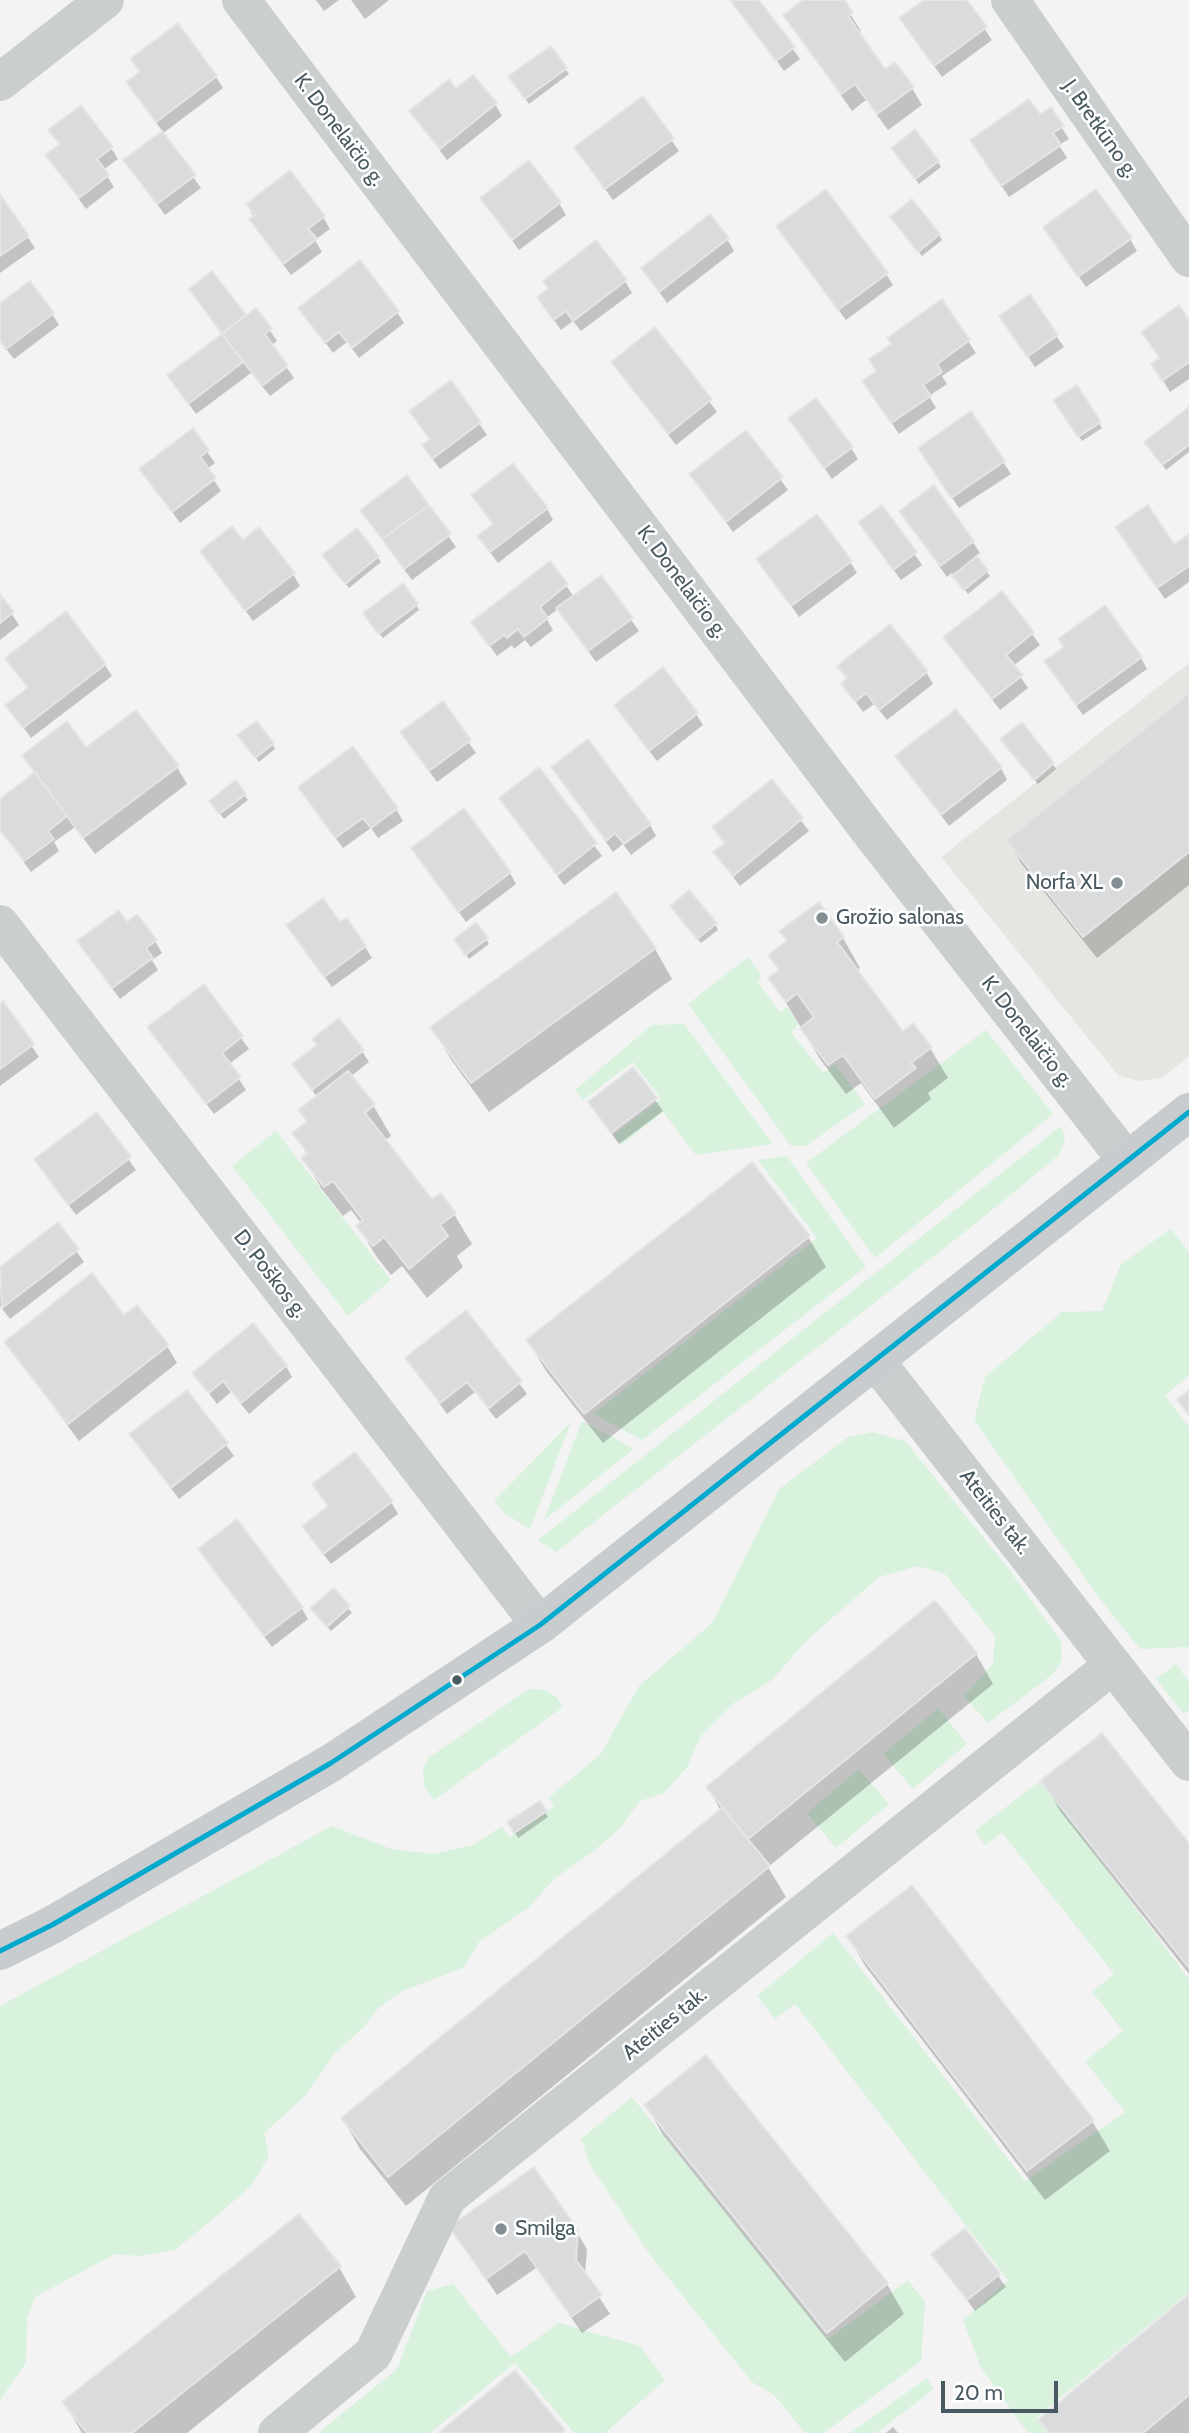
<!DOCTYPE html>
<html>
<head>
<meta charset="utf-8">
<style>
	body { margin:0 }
	#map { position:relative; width:1189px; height:2433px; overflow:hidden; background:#f3f3f3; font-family:Cabin,sans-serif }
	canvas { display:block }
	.scale { position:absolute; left:941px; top:2381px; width:117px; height:32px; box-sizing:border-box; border:4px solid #495961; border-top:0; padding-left:9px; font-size:21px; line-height:24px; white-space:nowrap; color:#495961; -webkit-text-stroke:5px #fff; paint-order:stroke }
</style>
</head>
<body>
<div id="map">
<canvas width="1189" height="2433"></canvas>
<div class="scale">20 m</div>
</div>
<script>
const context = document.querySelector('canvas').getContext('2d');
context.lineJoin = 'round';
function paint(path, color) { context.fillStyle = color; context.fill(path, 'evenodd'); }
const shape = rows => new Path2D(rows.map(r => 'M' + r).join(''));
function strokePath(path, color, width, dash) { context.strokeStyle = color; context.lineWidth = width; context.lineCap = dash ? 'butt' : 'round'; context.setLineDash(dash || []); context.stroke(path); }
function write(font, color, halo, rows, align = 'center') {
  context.font = font + ' Cabin,sans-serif'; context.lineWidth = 5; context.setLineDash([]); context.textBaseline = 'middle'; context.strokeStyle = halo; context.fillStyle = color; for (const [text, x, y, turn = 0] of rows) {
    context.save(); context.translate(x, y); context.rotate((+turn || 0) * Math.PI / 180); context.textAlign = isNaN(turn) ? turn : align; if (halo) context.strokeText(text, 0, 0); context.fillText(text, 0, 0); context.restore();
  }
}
const commercial = shape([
	[1189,663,1189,1056,1162,1078,1138,1081,1118,1075,941,857]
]);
const green = shape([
	[748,957,762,976,757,981,780,1012,787,1007,799,1024,791,1032,823,1073,835,1064,865,1104,806,1146,791,1146,688,1004],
	[684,1024,773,1144,696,1155,663,1112,621,1145,613,1135,661,1099,633,1062,583,1100,575,1090,652,1025],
	[986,1030,1053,1114,875,1258,806,1163],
	[1061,1126,1065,1139,1059,1155,975,1224,556,1552,538,1540],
	[276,1131,391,1280,348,1316,232,1166],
	[787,1156,866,1267,642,1440,593,1414,817,1238,758,1160],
	[1171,1229,1189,1252,1189,1375,1165,1396,1189,1427,1189,1647,1140,1649,1097,1595,974,1420,985,1377,1062,1312,1102,1311,1121,1264],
	[582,1421,634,1449,544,1520],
	[571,1422,530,1529,504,1513,494,1501],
	[872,1432,905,1441,1008,1568,1061,1641,1062,1660,1053,1674,988,1723,964,1696,993,1664,995,1636,945,1574,918,1566,879,1577,806,1641,772,1680,734,1703,700,1737,688,1766,664,1793,640,1801,621,1827,594,1851,554,1879,529,1907,479,1942,463,1968,402,1991,379,2007,363,2028,335,2053,304,2097,264,2133,269,2156,251,2186,212,2220,175,2250,139,2256,115,2254,35,2297,27,2319,26,2363,0,2400,0,2006,332,1826,391,1849,433,1854,473,1845,502,1826,510,1837,554,1807,549,1797,600,1755,639,1686,712,1623,779,1489,848,1437],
	[1176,1664,1189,1682,1189,1710,1184,1714,1156,1679],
	[529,1689,546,1690,557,1698,563,1707,434,1800,424,1786,423,1769,428,1758],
	[938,1708,967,1744,913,1789,883,1754],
	[859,1769,889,1804,836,1848,807,1813],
	[1040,1781,1189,1979,1189,2292,1036,2418,1047,2433,1028,2433,981,2368,963,2320,1008,2280,795,2004,775,2019,757,1996,833,1933,1025,2181,1125,2112,1085,2061,1123,2031,1092,1992,1114,1974,1002,1833,985,1845,975,1831],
	[632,2097,828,2339,908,2280,925,2302,921,2361,824,2433,805,2433,774,2395,752,2382,650,2255,590,2165,581,2139],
	[453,2284,511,2357,559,2323,640,2346,665,2380,605,2433,574,2433,515,2363,430,2433,318,2433,397,2369,427,2291],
	[927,2378,934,2389,876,2433,850,2433]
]);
const shadow = shape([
	[316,0,339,0,324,11],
	[351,0,389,0,365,19],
	[732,0,757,0,800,59,784,71],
	[806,0,841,0,861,31,858,33,885,71,912,88,922,105,888,130,866,100,852,111,785,16],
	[926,0,965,0,992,40,942,77,908,30],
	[550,48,569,74,529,104,513,82],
	[216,77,223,88,162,134,201,188,165,215,125,160,163,132,128,83],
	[456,91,495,104,502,116,447,160,411,112],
	[642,98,679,151,613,200,583,159],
	[1050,109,1069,139,1059,145,1067,158,1009,197,979,152],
	[51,130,111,148,118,159,103,170,114,187,86,209,47,155,61,146],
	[896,154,938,162,941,167,919,184],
	[0,197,35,248,0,273],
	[482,199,559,203,566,215,519,250],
	[248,204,323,217,330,229,315,240,322,252,291,275,258,231],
	[896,223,939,235,942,240,922,256],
	[785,238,886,274,893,285,846,320],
	[727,239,734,251,667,303,643,269],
	[1052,239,1130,239,1137,251,1086,287],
	[212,274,245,318,256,310,277,341,271,346,294,378,270,396,251,373,196,414,169,376,224,334,194,295],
	[625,281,632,293,581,331,573,321,561,330,546,309],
	[1029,297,1064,347,1035,367,1008,328],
	[942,302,976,353,942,376,947,384,929,396,936,408,899,434,871,393,893,345],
	[0,305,52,314,59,325,14,359,0,341],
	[300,308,397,312,404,323,359,358,347,342,333,353],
	[1189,323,1189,379,1170,392,1160,376,1161,359],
	[655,329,717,412,676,445,613,362],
	[450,382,487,435,440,469,431,457,431,441,411,411],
	[1076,387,1102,428,1082,441,1056,400],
	[1189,409,1189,452,1166,470,1150,447],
	[971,414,1011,474,959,508,927,460],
	[790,419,851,448,858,459,832,479],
	[192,431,215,463,207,469,221,491,180,523,142,470],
	[746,432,788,490,733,532,691,475],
	[407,477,456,547,412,580,369,522],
	[882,507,922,565,901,580,860,523],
	[547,509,553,520,498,563,479,537],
	[908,523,973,542,980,553,975,556,990,576,968,594,952,573,947,577],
	[356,530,381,562,349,588,327,561],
	[1189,536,1189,582,1165,599,1124,539,1174,547],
	[243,542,293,574,300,586,253,621,202,552],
	[758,559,850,562,857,573,799,617],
	[550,563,574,597,601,577,639,631,596,662,558,609,546,618,553,630,531,647,525,640,514,649,512,645,497,656,473,623],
	[1002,593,1040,645,1013,666,1028,688,1000,710,945,638],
	[0,597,19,625,0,640],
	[416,605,419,610,383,638,368,619],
	[7,658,105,665,112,676,31,738,8,706,29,690],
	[1141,658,1147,669,1083,715,1053,673],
	[839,666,926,672,933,684,887,720,874,704,863,712,843,684,848,680],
	[1189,695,1189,885,1097,958,1021,863,1008,840],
	[442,704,476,753,437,782,409,744],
	[696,714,703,725,657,761,623,717],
	[243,741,272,744,275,749,259,762],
	[1006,744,1053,764,1056,769,1038,784],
	[86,750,177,767,187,784,95,854,75,827,54,842,59,851,31,872,0,830,0,801,35,774,24,756],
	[898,757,1001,768,1007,780,949,826],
	[553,767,650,825,656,836,631,855,623,844,613,852],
	[538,770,602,856,564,885,501,799],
	[771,781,809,831,740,886,715,853,725,845,714,828],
	[235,783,248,800,224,819,214,806],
	[307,799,396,809,403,821,378,838,371,828,343,848],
	[413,848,510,873,516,884,466,922],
	[675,912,715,924,718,930,701,943],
	[127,924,155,941,162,953,152,960,158,970,120,999,86,953],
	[340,925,365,947,372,958,332,987,295,937],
	[781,932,843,938,860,968,856,971,903,1034,930,1048,948,1078,928,1093,931,1099,894,1128,861,1083,846,1094,820,1059,771,978,779,971,770,956,787,942],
	[486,939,489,944,469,959,459,944],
	[655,949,672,979,489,1112,450,1058,433,1028],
	[203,986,249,1049,229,1064,246,1090,214,1114,156,1039],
	[3,1004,39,1057,0,1086,0,1006],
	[362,1051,369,1062,350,1077,373,1105,391,1136,384,1141,432,1202,454,1214,472,1244,457,1256,463,1267,427,1298,402,1266,391,1275,376,1256,358,1226,362,1224,351,1210,343,1216,321,1188,304,1158,307,1155,295,1133,307,1123,300,1110,317,1097,294,1065],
	[633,1069,663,1111,619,1144,590,1103],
	[97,1115,136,1170,76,1215,36,1160],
	[751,1165,808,1237,826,1267,603,1443,546,1371,528,1341],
	[58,1225,84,1262,10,1319,0,1306,0,1270],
	[466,1312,527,1394,496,1419,475,1392,447,1414,407,1359],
	[124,1317,167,1346,177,1363,79,1441,6,1343],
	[286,1366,292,1377,249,1414,231,1392,217,1404,194,1373],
	[187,1392,234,1456,179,1499,131,1435],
	[391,1502,398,1514,331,1564,311,1538],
	[207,1561,301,1607,308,1619,272,1647],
	[333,1590,352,1613,331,1631,315,1614],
	[976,1654,993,1684,768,1867,786,1897,406,2206,360,2149,343,2119,721,1811,708,1788],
	[1043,1781,1189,1845,1189,1974,1060,1811],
	[545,1812,548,1817,518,1838,509,1823],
	[848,1937,1092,2121,1110,2151,1045,2200,866,1967],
	[646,2105,887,2284,904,2314,845,2362,663,2135],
	[452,2228,576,2231,587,2249,585,2275,610,2314,582,2333,536,2268,497,2295],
	[965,2230,1006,2287,975,2311,934,2255],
	[339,2267,356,2297,187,2433,82,2433,64,2402],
	[1189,2296,1189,2433,1048,2433,1040,2420],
	[893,2427,898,2433,886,2433]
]);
const building = shape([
	[730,0,759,0,795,47,776,61,730,0],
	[803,0,844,0,853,12,848,16,885,69,895,62,914,87,877,114,855,84,841,94,783,15,803,0],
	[924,0,967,0,987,27,934,66,899,18,924,0],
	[178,23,217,76,156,122,126,82,140,72,130,59,178,23],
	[551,46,567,68,525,99,508,76,551,46],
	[473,75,497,103,440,149,409,111,449,79,456,88,473,75],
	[643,96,674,138,605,189,574,147,643,96],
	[1029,99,1040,114,1051,107,1064,126,1053,133,1061,145,1001,186,970,140,1029,99],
	[81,105,113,147,97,159,109,175,79,198,45,155,60,144,48,130,81,105],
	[915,129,939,161,915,179,891,148,915,129],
	[162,131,196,175,157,204,123,160,162,131],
	[529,160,561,202,512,240,480,198,529,160],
	[290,170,325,216,308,229,317,239,283,264,249,219,255,215,246,204,290,170],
	[826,189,888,273,838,310,776,226,826,189],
	[1096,189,1132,238,1078,277,1043,227,1096,189],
	[0,194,29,236,0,256,0,194],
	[912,199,940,234,918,252,890,217,912,199],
	[710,214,729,238,659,292,641,268,710,214],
	[596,240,627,280,573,321,566,311,553,320,537,297,548,288,543,281,596,240],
	[360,260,399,311,352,348,339,332,325,343,298,308,360,260],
	[212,271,246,315,222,334,189,289,212,271],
	[30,281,54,313,6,349,0,341,0,303,30,281],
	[1030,294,1058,335,1027,357,999,316,1030,294],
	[942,299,970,340,937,364,942,372,923,385,931,396,891,423,862,381,876,371,869,359,891,344,887,338,942,299],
	[1179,305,1189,320,1189,362,1162,381,1151,364,1160,358,1141,332,1179,305],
	[256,308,272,328,265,334,288,366,262,386,222,334,256,308],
	[655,327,712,399,668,434,611,362,655,327],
	[222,334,243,362,188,404,167,375,222,334],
	[451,380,481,422,432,459,422,445,430,439,409,411,451,380],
	[1077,385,1101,422,1078,437,1053,400,1077,385],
	[816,398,853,447,824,468,788,418,816,398],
	[1189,407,1189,445,1162,465,1144,442,1189,407],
	[971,411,1005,461,951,498,918,448,971,411],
	[193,428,209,450,200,457,216,478,172,512,139,469,193,428],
	[746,430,783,477,726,522,689,474,746,430],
	[513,463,548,508,490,552,477,536,493,524,471,495,513,463],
	[407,475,429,505,382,539,360,510,407,475],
	[934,485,974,541,940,566,899,511,934,485],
	[429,505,451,534,404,569,382,539,429,505],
	[882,505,917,552,893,570,858,522,882,505],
	[1148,505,1174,544,1189,534,1189,566,1157,588,1115,527,1148,505],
	[817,514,852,561,791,606,756,559,817,514],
	[232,526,243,540,259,527,295,573,245,611,200,551,232,526],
	[357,528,379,556,345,584,322,555,357,528],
	[977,556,988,570,964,590,952,576,977,556],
	[550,561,568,584,540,607,548,618,524,637,518,629,507,638,504,635,489,646,471,622,550,561],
	[601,575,633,618,588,651,556,608,601,575],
	[403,583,418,604,378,634,363,613,403,583],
	[1002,591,1034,632,1006,655,1023,675,992,699,943,637,1002,591],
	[0,594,14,612,0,623,0,594],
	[1105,605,1142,657,1076,705,1044,661,1064,647,1058,639,1105,605],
	[66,611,106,664,23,728,5,705,28,688,5,658,66,611],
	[890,624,928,671,879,710,866,693,855,702,841,684,847,678,837,666,890,624],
	[663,667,698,713,649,751,614,705,663,667],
	[1189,693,1189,852,1083,937,1006,840,1189,693],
	[443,701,471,740,429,771,400,732,443,701],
	[956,709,1002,767,941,815,895,756,956,709],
	[136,710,179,766,83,838,22,755,67,721,86,747,136,710],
	[257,721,274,743,255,758,237,735,257,721],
	[1022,722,1054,763,1034,780,1000,739,1022,722],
	[588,739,651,824,624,844,615,833,606,841,551,767,588,739],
	[353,746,398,808,371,828,363,818,335,838,298,787,353,746],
	[539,767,597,843,557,875,499,798,539,767],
	[35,772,67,816,48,831,54,839,24,861,0,830,0,799,35,772],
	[772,779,803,818,733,876,713,852,725,843,712,827,772,779],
	[236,780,246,794,219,814,209,801,236,780],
	[464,808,511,872,458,912,411,848,464,808],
	[689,890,717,923,697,939,670,906,689,890],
	[616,892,656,948,471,1083,430,1027,616,892],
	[323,898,340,922,347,918,366,946,324,977,286,925,323,898],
	[819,902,844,937,837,942,903,1031,913,1023,932,1047,911,1063,916,1068,875,1099,843,1055,828,1065,800,1028,814,1017,797,993,786,1002,768,978,779,970,768,955,787,941,779,931,819,902],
	[119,910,127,922,137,914,157,940,146,948,153,958,112,988,77,941,119,910],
	[476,922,488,938,465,955,454,939,476,922],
	[204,984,243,1036,222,1053,241,1077,206,1104,147,1027,204,984],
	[3,1001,34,1044,0,1069,0,1004,3,1001],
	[339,1018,364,1050,312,1090,292,1064,317,1045,312,1039,339,1018],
	[633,1067,657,1098,611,1133,588,1102,633,1067],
	[348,1071,375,1104,365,1113,432,1199,441,1193,456,1213,440,1225,448,1236,409,1269,384,1237,373,1246,356,1226,363,1220,333,1181,324,1187,301,1158,308,1153,292,1133,307,1121,298,1110,348,1071],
	[97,1112,131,1157,68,1205,34,1159,97,1112],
	[752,1162,810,1236,584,1414,526,1340,752,1162],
	[58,1222,79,1249,2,1308,0,1267,58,1222],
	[92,1273,124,1315,137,1305,169,1345,68,1424,4,1342,92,1273],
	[466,1310,522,1381,489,1408,467,1382,440,1403,405,1358,466,1310],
	[253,1323,287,1365,241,1403,223,1381,209,1393,192,1373,253,1323],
	[187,1390,228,1443,171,1488,129,1434,187,1390],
	[1189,1390,1189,1415,1177,1400,1189,1390],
	[355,1452,393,1501,323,1554,302,1526,328,1506,312,1484,355,1452],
	[237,1519,303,1607,264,1636,198,1549,237,1519],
	[334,1588,350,1606,327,1627,310,1608,334,1588],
	[935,1600,977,1653,748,1839,706,1787,935,1600],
	[1102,1733,1189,1843,1189,1968,1040,1781,1102,1733],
	[540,1801,547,1811,514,1833,507,1822,540,1801],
	[722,1808,770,1866,388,2177,341,2118,722,1808],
	[912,1885,1094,2120,1027,2171,846,1936,912,1885],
	[706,2055,888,2283,827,2333,644,2105,706,2055],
	[534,2167,578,2230,576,2260,602,2295,571,2317,525,2251,486,2279,449,2227,534,2167],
	[299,2214,341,2266,132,2433,87,2433,62,2402,299,2214],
	[965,2228,1000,2274,967,2300,931,2254,965,2228],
	[1189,2294,1189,2395,1143,2433,1049,2433,1038,2420,1189,2294],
	[515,2370,565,2430,562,2433,438,2433,515,2370]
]);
const minor = shape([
	[241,0,871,833,1127,1161],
	[1010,0,1189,258],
	[0,82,105,0],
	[0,924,540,1625],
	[1113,1665,1189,1762],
	[277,2433,373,2354,447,2198,1113,1665,875,1360]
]);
const primary = shape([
	[0,1951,52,1925,331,1763,540,1625,1189,1112]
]);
const bus1 = shape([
	[0,1951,52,1925,331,1763,540,1625,1189,1112]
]);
const markers = [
	[1117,883,7,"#848f94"],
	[822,918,7,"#848f94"],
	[457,1680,6,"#495961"],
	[501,2229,7,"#848f94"]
];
const streetNames = [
	["J. Bretkūno g.",1100,129,55],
	["K. Donelaičio g.",339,130,53],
	["K. Donelaičio g.",682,582,53],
	["K. Donelaičio g.",1027,1032,52],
	["D. Poškos g.",270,1274,52],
	["Ateities tak.",995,1512,52],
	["Ateities tak.",665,2024,-39]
];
const poiNames = [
	["Norfa XL",1103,883,"right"],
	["Grožio salonas",836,918],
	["Smilga",515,2229]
];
paint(commercial, '#e6e5e2');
paint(green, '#d8f2de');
paint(shadow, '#0003');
paint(building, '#d9dbdc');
strokePath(building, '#e5e5e6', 2);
strokePath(minor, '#cacecf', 38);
strokePath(primary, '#c8ccce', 38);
strokePath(bus1, '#00a9ce', 5);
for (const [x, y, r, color] of markers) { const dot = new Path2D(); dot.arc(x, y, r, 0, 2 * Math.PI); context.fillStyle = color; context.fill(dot); strokePath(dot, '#fff', 2.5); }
write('21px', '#495961', '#fff', streetNames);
write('21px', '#495961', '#fff', poiNames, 'left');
</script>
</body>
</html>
